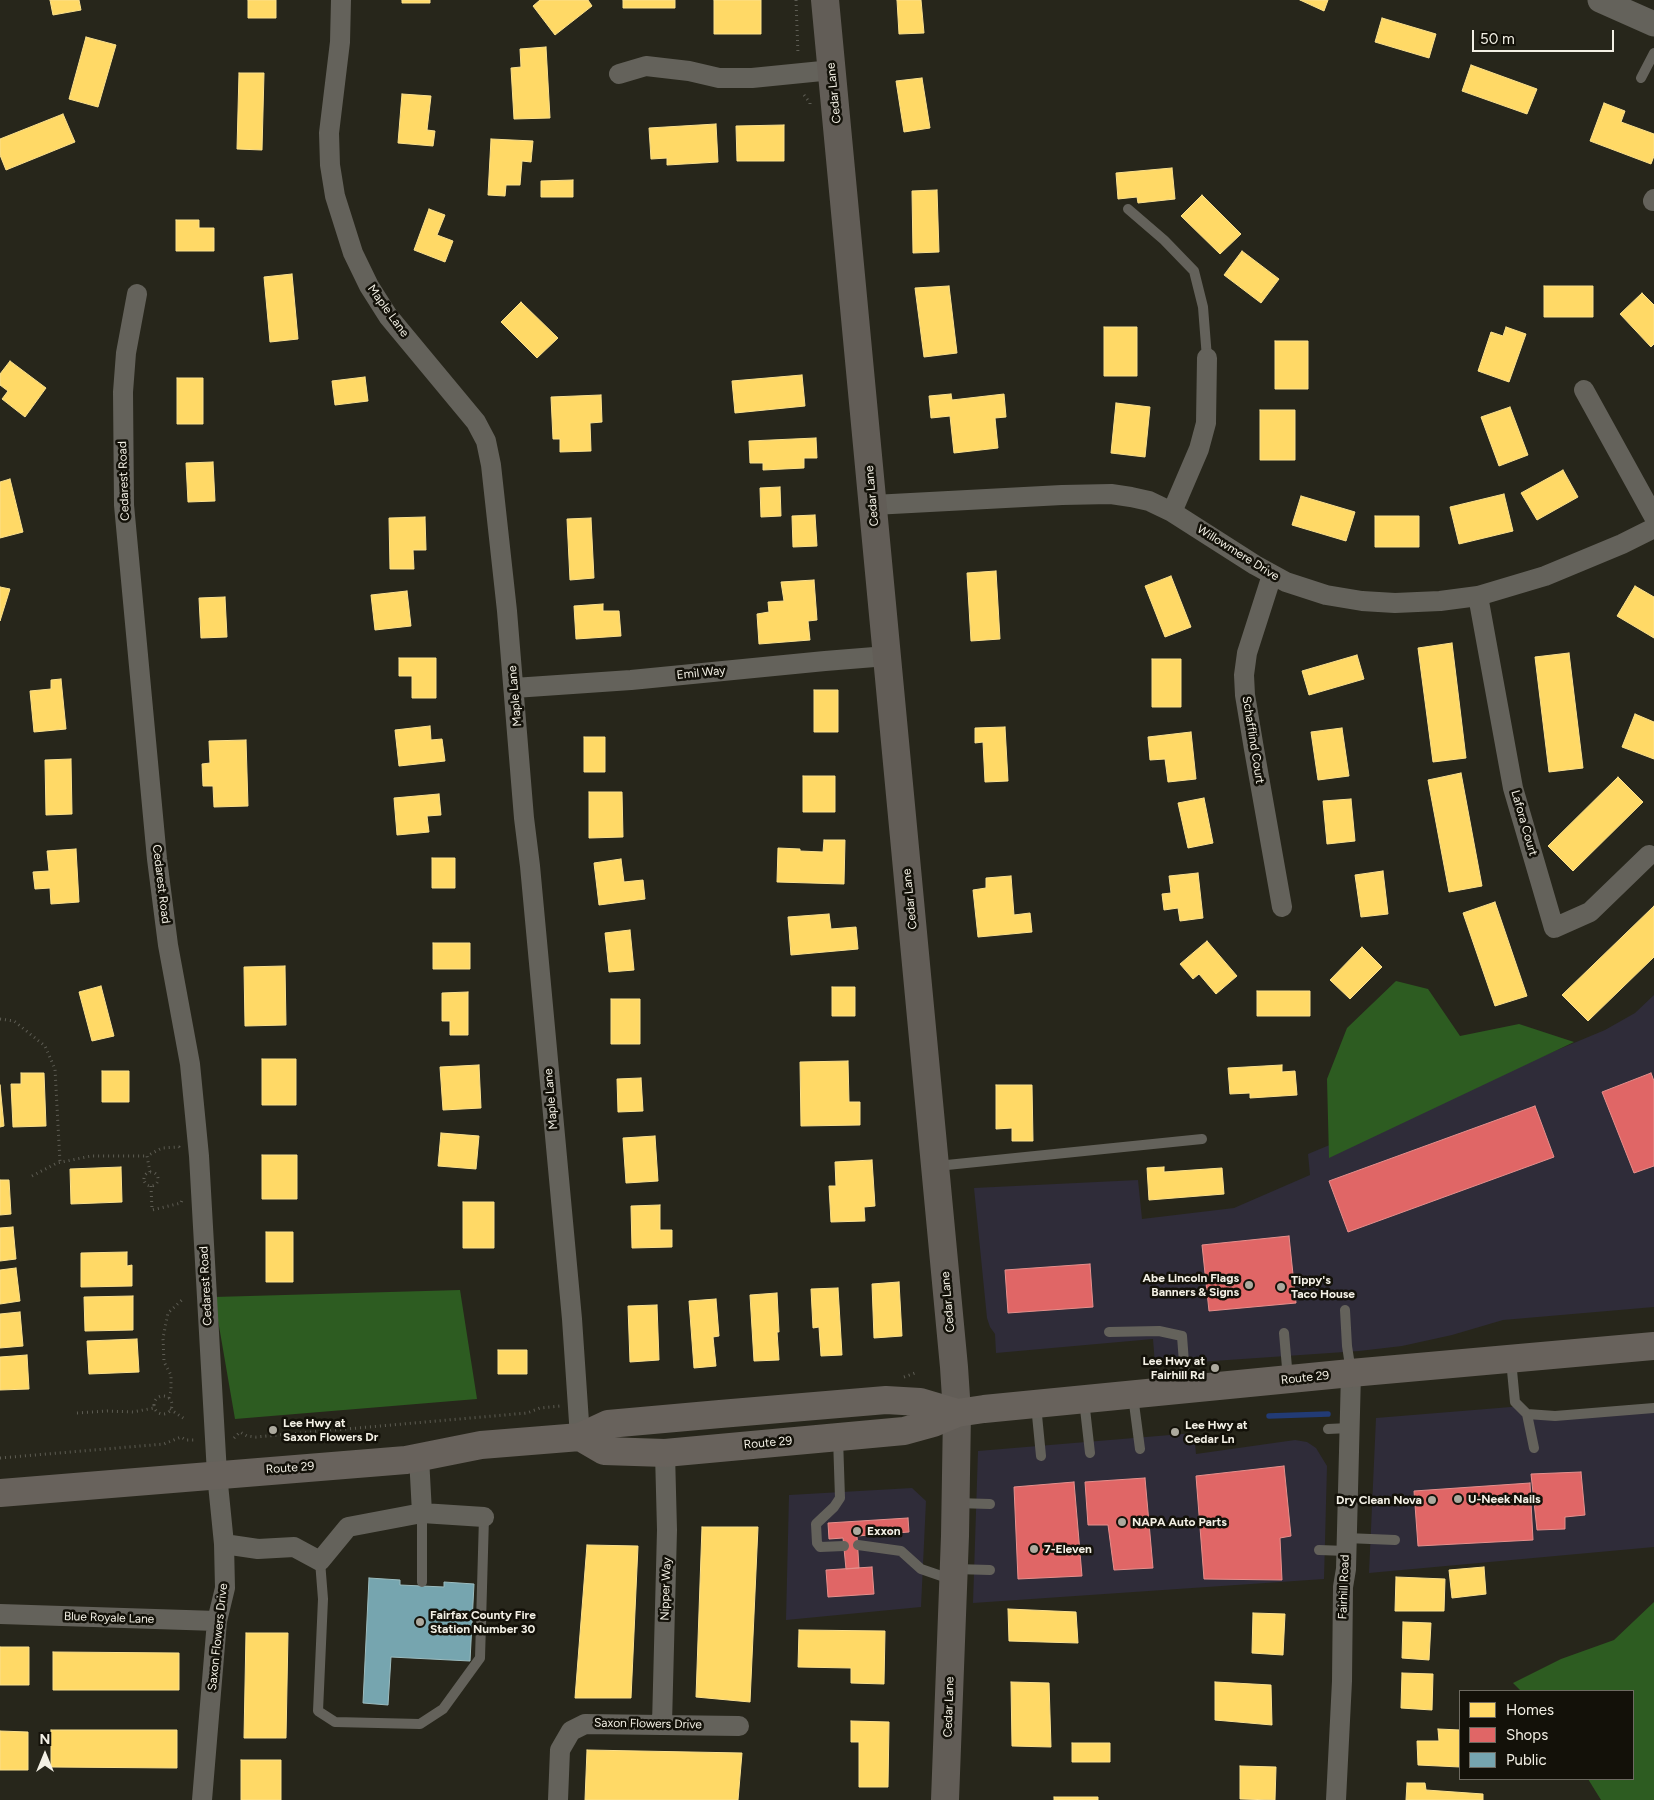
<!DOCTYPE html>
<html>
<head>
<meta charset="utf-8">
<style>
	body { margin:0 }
	#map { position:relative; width:1654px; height:1800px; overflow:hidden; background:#27261b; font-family:Figtree,sans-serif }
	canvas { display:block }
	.legend { position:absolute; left:1459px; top:1690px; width:175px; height:90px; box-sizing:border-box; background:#131109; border:1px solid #6d6a61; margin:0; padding:6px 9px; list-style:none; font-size:15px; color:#f3f0e5 }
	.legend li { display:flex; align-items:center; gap:10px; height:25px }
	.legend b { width:25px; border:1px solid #6d6a61 }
	.north { position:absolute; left:20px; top:1730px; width:50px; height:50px; -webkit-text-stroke:4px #131109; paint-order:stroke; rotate:0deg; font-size:14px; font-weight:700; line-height:20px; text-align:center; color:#f3f0e5 }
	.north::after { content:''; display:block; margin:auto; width:18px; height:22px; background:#f3f0e5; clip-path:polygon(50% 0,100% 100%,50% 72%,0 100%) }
	.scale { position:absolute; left:1472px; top:30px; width:142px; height:22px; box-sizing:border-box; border:2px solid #f3f0e5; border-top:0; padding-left:6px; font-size:15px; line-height:18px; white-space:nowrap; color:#f3f0e5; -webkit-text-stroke:4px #131109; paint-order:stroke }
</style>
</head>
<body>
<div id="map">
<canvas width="1654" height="1800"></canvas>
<ul class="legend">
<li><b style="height:14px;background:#ffd966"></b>Homes</li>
<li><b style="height:14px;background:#e06666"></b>Shops</li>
<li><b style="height:14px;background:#76a5af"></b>Public</li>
</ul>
<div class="north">N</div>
<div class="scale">50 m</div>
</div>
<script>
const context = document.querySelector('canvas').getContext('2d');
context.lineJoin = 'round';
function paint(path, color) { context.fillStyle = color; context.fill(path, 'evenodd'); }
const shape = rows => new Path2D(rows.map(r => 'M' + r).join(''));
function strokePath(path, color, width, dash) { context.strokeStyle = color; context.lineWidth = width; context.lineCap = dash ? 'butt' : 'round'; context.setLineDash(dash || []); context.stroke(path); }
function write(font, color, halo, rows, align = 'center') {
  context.font = font + ' Figtree,sans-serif'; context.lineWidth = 5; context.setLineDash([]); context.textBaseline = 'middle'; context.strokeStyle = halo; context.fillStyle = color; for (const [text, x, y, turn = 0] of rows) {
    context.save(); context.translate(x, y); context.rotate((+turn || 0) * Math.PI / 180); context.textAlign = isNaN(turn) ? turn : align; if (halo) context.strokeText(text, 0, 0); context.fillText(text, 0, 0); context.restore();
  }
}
const commercial = shape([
	[1654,995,1654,1307,1503,1320,1452,1335,1402,1346,1359,1351,1155,1365,1153,1339,996,1353,995,1334,990,1327,987,1318,974,1188,1138,1180,1142,1219,1234,1208,1310,1175,1308,1154,1605,1030,1635,1013],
	[1523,1406,1525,1419,1654,1407,1654,1547,1369,1573,1376,1418],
	[1194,1433,1196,1454,1295,1440,1307,1442,1316,1448,1327,1466,1324,1579,973,1603,978,1451],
	[912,1488,926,1501,921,1607,786,1620,789,1495]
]);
const forest = shape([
	[1396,981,1428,989,1460,1036,1519,1024,1574,1042,1329,1158,1327,1079,1347,1028],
	[460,1290,477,1399,235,1419,214,1297],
	[1654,1602,1654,1800,1601,1800,1588,1779,1633,1779,1633,1691,1521,1691,1513,1683,1561,1659,1614,1640]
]);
const homes = shape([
	[50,0,79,0,81,10,53,15,50,0],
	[248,0,276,0,276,18,248,18,248,0],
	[402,0,430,0,430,3,402,3,402,0],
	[540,0,588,0,592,6,555,35,533,6,540,0],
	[623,0,675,0,675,8,623,8,623,0],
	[714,0,761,0,761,34,714,34,714,0],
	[897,0,921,0,924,33,899,34,897,0],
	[1300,0,1328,0,1324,11,1300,0],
	[1382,18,1436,34,1429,58,1375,42,1382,18],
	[86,37,116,45,98,107,69,99,86,37],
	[546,47,550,118,514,119,511,68,521,67,520,49,546,47],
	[1471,65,1537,89,1527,114,1462,91,1471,65],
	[239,73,264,73,262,150,237,149,239,73],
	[922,78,930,128,904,132,896,81,922,78],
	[402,94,431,96,427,130,435,131,433,146,398,143,402,94],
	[1604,103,1625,111,1621,122,1654,134,1654,156,1651,164,1590,141,1604,103],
	[63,114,75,142,6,170,0,155,0,139,63,114],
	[716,124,718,162,667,165,667,158,651,159,649,128,716,124],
	[784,125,784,161,737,161,736,126,784,125],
	[491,139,533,141,531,162,522,161,520,185,506,185,505,196,488,195,491,139],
	[1172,168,1175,199,1138,203,1137,197,1118,199,1116,173,1172,168],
	[573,180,573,197,541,197,541,181,573,180],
	[937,190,939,252,913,253,912,191,937,190],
	[1202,195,1241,234,1220,254,1181,216,1202,195],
	[429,209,445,215,437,235,453,241,445,262,414,250,429,209],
	[176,220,199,220,199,228,214,228,214,251,176,251,176,220],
	[1242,251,1279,279,1261,303,1224,275,1242,251],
	[292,274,298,339,270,342,264,277,292,274],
	[949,286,957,353,924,357,915,288,949,286],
	[1544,286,1593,286,1593,317,1544,317,1544,286],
	[1642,293,1654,305,1654,344,1651,347,1620,314,1642,293],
	[521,302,558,338,537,358,501,322,521,302],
	[1104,327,1137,327,1137,376,1104,376,1104,327],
	[1506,327,1526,334,1509,382,1478,371,1491,332,1503,336,1506,327],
	[1275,341,1308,341,1308,389,1275,389,1275,341],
	[10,361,46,388,25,417,2,399,8,391,0,385,0,374,10,361],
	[802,375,805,406,735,413,732,381,802,375],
	[365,377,368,401,335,405,332,381,365,377],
	[177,378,203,378,203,424,177,424,177,378],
	[951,394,952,400,1004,394,1006,417,995,418,998,448,954,453,950,416,931,418,929,396,951,394],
	[601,395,602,422,590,423,591,451,560,452,560,439,553,439,551,397,601,395],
	[1116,403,1150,407,1145,457,1111,453,1116,403],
	[1510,407,1528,455,1499,466,1481,417,1510,407],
	[1260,410,1295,410,1295,460,1260,460,1260,410],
	[816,438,817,458,804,458,804,468,763,470,763,463,750,463,749,441,816,438],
	[213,462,215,501,188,502,186,463,213,462],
	[1563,470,1578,497,1537,520,1521,493,1563,470],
	[10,479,23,532,0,538,0,482,10,479],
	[780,487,781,516,761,517,760,488,780,487],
	[1504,494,1513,531,1459,544,1450,507,1504,494],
	[1301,496,1355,512,1346,541,1292,525,1301,496],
	[815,515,817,546,793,547,792,516,815,515],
	[1375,516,1419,516,1419,547,1375,547,1375,516],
	[425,517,426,550,413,550,414,569,390,569,389,518,425,517],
	[591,518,594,578,570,580,567,519,591,518],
	[996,571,1000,639,971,641,967,573,996,571],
	[1171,576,1191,627,1165,637,1145,586,1171,576],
	[814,580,817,620,808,621,810,640,759,644,757,614,769,612,768,602,784,601,781,582,814,580],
	[1635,586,1654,597,1654,638,1617,616,1635,586],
	[0,587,10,589,0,621,0,587],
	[407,591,411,626,375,630,371,595,407,591],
	[225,597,227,637,201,638,199,598,225,597],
	[603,604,603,611,619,611,621,636,576,639,574,606,603,604],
	[1452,643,1466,758,1433,762,1418,648,1452,643],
	[1569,653,1583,768,1549,772,1535,657,1569,653],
	[1357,655,1364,679,1309,695,1302,671,1357,655],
	[399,658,436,658,436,698,412,698,412,676,399,676,399,658],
	[1152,659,1181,659,1181,707,1152,707,1152,659],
	[61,679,66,729,34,732,30,691,51,689,51,680,61,679],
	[814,690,838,690,838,732,814,732,814,690],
	[1635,714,1654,722,1654,759,1622,747,1635,714],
	[430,726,431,740,442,739,445,761,399,766,395,730,430,726],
	[1005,727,1008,781,985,782,983,742,975,743,975,728,1005,727],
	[1342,728,1349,776,1318,780,1311,732,1342,728],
	[1191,732,1196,779,1168,782,1165,759,1150,760,1148,737,1191,732],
	[584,737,605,737,605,772,584,772,584,737],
	[246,740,248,806,214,807,213,786,203,786,202,764,210,763,209,741,246,740],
	[71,759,72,814,46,815,45,760,71,759],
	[1461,773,1482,886,1449,892,1428,780,1461,773],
	[803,776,835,776,835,812,803,812,803,776],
	[1618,777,1643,802,1573,871,1548,846,1618,777],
	[589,792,622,792,623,837,589,838,589,792],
	[439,794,441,815,427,816,429,832,397,835,394,798,439,794],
	[1204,798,1213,843,1188,848,1178,803,1204,798],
	[1351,799,1355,841,1327,844,1323,801,1351,799],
	[824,840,845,840,844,884,777,882,778,848,800,849,800,851,823,852,824,840],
	[76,849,79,902,51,904,50,888,35,889,33,872,49,871,47,851,76,849],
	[432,858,455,858,455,888,432,888,432,858],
	[621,859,624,882,643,880,645,899,599,905,594,863,621,859],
	[1383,871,1388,914,1361,917,1355,875,1383,871],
	[1198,873,1203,918,1180,921,1178,908,1164,910,1162,894,1171,893,1169,876,1198,873],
	[1011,876,1014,915,1030,913,1032,932,978,937,973,890,986,888,986,878,1011,876],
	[1495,902,1527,996,1495,1006,1463,913,1495,902],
	[1654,906,1654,957,1588,1021,1562,995,1654,906],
	[829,914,831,929,856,927,858,949,791,955,788,917,829,914],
	[630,930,634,970,609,972,605,933,630,930],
	[1207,941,1237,976,1216,994,1199,974,1193,979,1180,964,1207,941],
	[433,943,470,943,470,969,433,969,433,943],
	[1362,947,1382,967,1350,999,1330,980,1362,947],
	[285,966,286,1025,245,1026,244,967,285,966],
	[101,986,114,1036,92,1041,79,992,101,986],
	[832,987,855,987,855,1016,832,1016,832,987],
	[1257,991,1310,991,1310,1016,1257,1016,1257,991],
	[468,992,468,1035,450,1035,450,1021,442,1021,442,993,468,992],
	[611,999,640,999,640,1044,611,1044,611,999],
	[262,1059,296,1059,296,1105,262,1105,262,1059],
	[848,1061,849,1102,860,1102,860,1125,801,1126,800,1062,848,1061],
	[479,1065,481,1108,443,1110,440,1067,479,1065],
	[1282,1065,1282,1072,1295,1071,1297,1095,1250,1098,1250,1093,1230,1094,1228,1068,1282,1065],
	[102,1071,129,1071,129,1102,102,1102,102,1071],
	[21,1073,44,1073,46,1126,13,1127,11,1084,21,1084,21,1073],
	[641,1078,643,1111,618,1112,617,1079,641,1078],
	[0,1085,4,1126,0,1127,0,1085],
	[996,1085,1032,1085,1033,1141,1012,1141,1012,1128,996,1129,996,1085],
	[441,1133,479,1136,476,1169,438,1166,441,1133],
	[655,1136,658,1181,626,1183,623,1138,655,1136],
	[262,1155,297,1155,297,1199,262,1199,262,1155],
	[872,1160,875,1206,864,1207,865,1221,831,1222,829,1186,836,1186,835,1162,872,1160],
	[121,1167,122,1202,71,1204,70,1169,121,1167],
	[1164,1167,1164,1172,1222,1168,1224,1194,1149,1200,1147,1168,1164,1167],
	[0,1180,9,1180,11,1214,0,1215,0,1180],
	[463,1202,494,1202,494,1248,463,1248,463,1202],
	[660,1205,660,1230,672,1230,672,1247,632,1248,631,1206,660,1205],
	[13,1227,16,1259,0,1261,0,1228,13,1227],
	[266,1232,293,1232,293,1282,266,1282,266,1232],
	[127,1252,127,1266,132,1265,132,1286,81,1287,81,1253,127,1252],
	[16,1268,20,1301,0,1304,0,1270,16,1268],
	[899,1282,902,1336,874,1338,872,1284,899,1282],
	[838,1288,842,1355,821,1356,819,1327,813,1328,811,1289,838,1288],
	[777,1293,779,1332,777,1332,779,1360,754,1361,750,1295,777,1293],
	[133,1296,133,1330,85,1331,84,1297,133,1296],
	[716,1299,719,1336,713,1337,716,1366,694,1368,689,1301,716,1299],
	[657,1305,659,1360,630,1362,628,1306,657,1305],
	[20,1312,23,1346,0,1348,0,1314,20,1312],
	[137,1339,139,1372,89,1374,87,1341,137,1339],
	[498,1350,527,1350,527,1374,498,1374,498,1350],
	[27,1355,29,1389,0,1390,0,1357,27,1355],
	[702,1527,758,1527,750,1702,696,1697,702,1527],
	[587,1545,638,1546,631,1698,575,1698,587,1545],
	[1484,1567,1486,1594,1452,1598,1449,1570,1484,1567],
	[1396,1577,1445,1579,1444,1611,1395,1611,1396,1577],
	[1008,1609,1076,1612,1078,1643,1009,1641,1008,1609],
	[1253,1613,1285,1614,1283,1655,1252,1653,1253,1613],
	[1403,1622,1431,1623,1429,1660,1402,1658,1403,1622],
	[799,1630,885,1631,884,1684,851,1683,851,1668,798,1667,799,1630],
	[246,1633,288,1633,286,1738,244,1738,246,1633],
	[0,1647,29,1647,29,1685,0,1685,0,1647],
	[53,1652,179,1653,179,1690,53,1690,53,1652],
	[1402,1673,1433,1674,1432,1710,1401,1708,1402,1673],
	[1011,1682,1049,1683,1051,1747,1012,1746,1011,1682],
	[1215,1682,1271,1685,1272,1725,1215,1720,1215,1682],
	[851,1721,889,1722,888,1787,859,1787,859,1742,851,1742,851,1721],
	[1438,1729,1460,1730,1460,1767,1418,1765,1417,1741,1439,1741,1438,1729],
	[51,1730,177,1730,177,1768,51,1767,51,1730],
	[0,1731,28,1732,28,1770,0,1770,0,1731],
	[1072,1743,1110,1743,1110,1762,1072,1762,1072,1743],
	[587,1750,742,1753,738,1800,585,1800,587,1750],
	[241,1760,281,1760,281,1800,241,1800,241,1760],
	[1240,1766,1276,1767,1275,1800,1240,1799,1240,1766],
	[1407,1783,1425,1783,1426,1790,1483,1794,1483,1800,1406,1800,1407,1783],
	[1054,1797,1098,1797,1098,1800,1054,1800,1054,1797]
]);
const shops = shape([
	[1651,1073,1654,1081,1654,1166,1634,1173,1602,1092,1651,1073],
	[1535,1106,1554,1157,1348,1232,1329,1181,1535,1106],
	[1289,1236,1296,1303,1209,1311,1202,1245,1289,1236],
	[1090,1264,1093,1307,1008,1313,1005,1270,1090,1264],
	[1284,1466,1291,1536,1280,1538,1282,1580,1204,1579,1196,1476,1284,1466],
	[1581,1472,1585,1515,1565,1517,1565,1529,1537,1530,1531,1474,1581,1472],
	[1145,1478,1153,1568,1114,1570,1108,1525,1088,1525,1085,1482,1145,1478],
	[1074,1482,1082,1576,1018,1579,1014,1487,1074,1482],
	[1530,1483,1533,1540,1418,1546,1414,1491,1530,1483],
	[908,1518,909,1532,857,1536,859,1568,846,1569,843,1538,829,1539,828,1523,908,1518],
	[872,1567,874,1594,828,1597,826,1570,872,1567]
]);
const public = shape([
	[369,1578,400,1580,400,1585,444,1587,444,1582,474,1584,470,1661,391,1657,388,1705,363,1703,369,1578]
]);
const stream = shape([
	[1269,1416,1328,1414]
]);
const path = shape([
	[796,0,798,54],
	[804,95,810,103,810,106],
	[0,1019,14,1021,45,1046,55,1069,60,1162],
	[150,1172,147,1156,162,1148,179,1147,180,1149],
	'144 1179a7 7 0 1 1 14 0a7 7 0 1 1-14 0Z',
	[32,1176,57,1163,91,1156,147,1156],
	[151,1186,152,1210,181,1203,182,1200],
	[904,1377,915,1373],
	'154 1405a9 9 0 1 1 18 0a9 9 0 1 1-18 0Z',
	[169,1398,171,1391,171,1375,164,1362,163,1338,168,1313,184,1298],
	[170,1409,186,1420],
	[77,1413,107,1411,133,1412,154,1408],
	[234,1438,240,1432,247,1436,256,1437,527,1413,540,1408,560,1406],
	[0,1458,164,1444,181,1437,186,1440,196,1440]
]);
const service = shape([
	[1641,78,1654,53],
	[1128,209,1164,240,1194,271,1203,307,1207,358],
	[937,1166,1202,1139],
	[1345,1310,1347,1346,1351,1372],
	[1109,1332,1159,1331,1182,1336,1186,1389],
	[1284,1333,1288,1379],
	[1511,1360,1515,1402,1527,1414,1555,1416,1654,1408],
	[1133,1396,1140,1449],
	[1084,1400,1090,1453],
	[1036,1405,1041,1456],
	[1527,1414,1534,1448],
	[1328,1429,1349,1428],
	[838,1438,840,1498,834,1507,816,1524,817,1543,820,1547,844,1546],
	[956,1503,990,1504],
	[1346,1538,1395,1540],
	[858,1545,901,1551,921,1569,953,1580],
	[1319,1550,1346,1551],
	[320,1561,323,1599,318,1711,335,1722,420,1724,443,1709,480,1658,484,1517],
	[955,1569,990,1570],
	[422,1582,422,1513]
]);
const minor = shape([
	[341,0,340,42,329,133,330,165,335,196,353,253,369,286,388,316,476,422,486,441,491,465,507,611,524,818,530,866,572,1319,580,1437],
	[619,74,646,66,689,71,719,78,752,78,832,70],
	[1653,201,1654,199],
	[137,294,126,353,123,392,124,505,157,859,168,945,190,1064,199,1156,217,1474,224,1544,225,1588,217,1621,202,1800],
	[1584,390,1654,517],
	[873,505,1062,495,1111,494,1131,497,1149,501,1172,512,1255,565,1286,582,1326,595,1362,601,1395,603,1440,601,1478,596,1545,576,1622,544,1654,528],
	[1172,512,1199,449,1206,423,1207,358],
	[1272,575,1247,653,1244,675,1245,695,1254,749,1282,907],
	[1478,596,1513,788,1554,928,1590,912,1649,855],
	[514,688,631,680,825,661,887,656],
	[419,1457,422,1513],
	[224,1544,258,1549,294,1547,320,1561,348,1527,422,1513,484,1517],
	[0,1614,217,1621],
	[662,1724,667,1530,665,1453],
	[558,1800,560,1750,571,1731,585,1724,739,1726],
	[1336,1800,1342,1681,1343,1587,1346,1569,1351,1373]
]);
const tertiary = shape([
	[1600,0,1654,24]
]);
const secondary = shape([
	[825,0,954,1367,957,1413,955,1536,945,1800]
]);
const primary = shape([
	[580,1437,604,1451,665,1453,904,1431,933,1423,957,1413,984,1409,1351,1373,1654,1346],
	[0,1493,406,1460,481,1445,580,1437,608,1424,720,1414,886,1400,920,1402,957,1413]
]);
const markers = [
	[1249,1285,5,"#aca99e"],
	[1281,1287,5,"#aca99e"],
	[1215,1368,5,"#aca99e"],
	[273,1430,5,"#aca99e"],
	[1175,1432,5,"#aca99e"],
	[1458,1499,5,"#aca99e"],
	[1432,1500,5,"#aca99e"],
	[1122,1522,5,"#aca99e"],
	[857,1531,5,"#aca99e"],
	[1034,1549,5,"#aca99e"],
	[420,1622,5,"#aca99e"]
];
const streetNames = [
	["Cedar Lane",834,93,-96],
	["Maple Lane",388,311,54],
	["Cedarest Road",124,481,-92],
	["Cedar Lane",872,496,-95],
	["Willowmere Drive",1238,553,32],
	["Emil Way",701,673,-6],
	["Maple Lane",515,696,-95],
	["Schafflind Court",1253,740,81],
	["Lafora Court",1524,823,74],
	["Cedarest Road",161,884,83],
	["Cedar Lane",910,899,-96],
	["Maple Lane",551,1099,-95],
	["Cedarest Road",206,1286,-93],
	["Cedar Lane",948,1302,-95],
	["Route 29",1305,1378,-6],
	["Route 29",768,1443,-5],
	["Route 29",290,1468,-4],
	["Fairhill Road",1344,1587,-88],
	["Nipper Way",666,1589,-88],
	["Blue Royale Lane",109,1618,2],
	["Saxon Flowers Drive",218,1637,-84],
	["Cedar Lane",949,1707,-88],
	["Saxon Flowers Drive",648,1724,1]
];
const poiNames = [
	["Abe Lincoln Flags",1239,1278,"right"],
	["Banners & Signs",1239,1292,"right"],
	["Tippy's",1291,1280],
	["Taco House",1291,1294],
	["Lee Hwy at",1205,1361,"right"],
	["Fairhill Rd",1205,1375,"right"],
	["Lee Hwy at",283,1423],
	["Saxon Flowers Dr",283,1437],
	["Lee Hwy at",1185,1425],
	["Cedar Ln",1185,1439],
	["U-Neek Nails",1468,1499],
	["Dry Clean Nova",1422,1500,"right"],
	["NAPA Auto Parts",1132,1522],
	["Exxon",867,1531],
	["7-Eleven",1044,1549],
	["Fairfax County Fire",430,1615],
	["Station Number 30",430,1629]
];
paint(commercial, '#2f2c39');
paint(forest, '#2d5c21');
paint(homes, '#ffd966');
strokePath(homes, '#fbe08c', 1);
paint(shops, '#e06666');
strokePath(shops, '#e68f8c', 1);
paint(public, '#76a5af');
strokePath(public, '#9cbcbf', 1);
strokePath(stream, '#223b75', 5.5);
strokePath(path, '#5d5c53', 3, [1, 4]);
strokePath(service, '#64625b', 10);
strokePath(minor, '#64625b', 20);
strokePath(tertiary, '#64625b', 25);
strokePath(secondary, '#625d57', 28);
strokePath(primary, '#68625c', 28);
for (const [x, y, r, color] of markers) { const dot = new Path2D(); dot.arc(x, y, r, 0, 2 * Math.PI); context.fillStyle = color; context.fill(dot); strokePath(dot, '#131109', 2); }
write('12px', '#f3f0e5', '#131109', streetNames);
write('bold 12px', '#f3f0e5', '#131109', poiNames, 'left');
</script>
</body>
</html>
